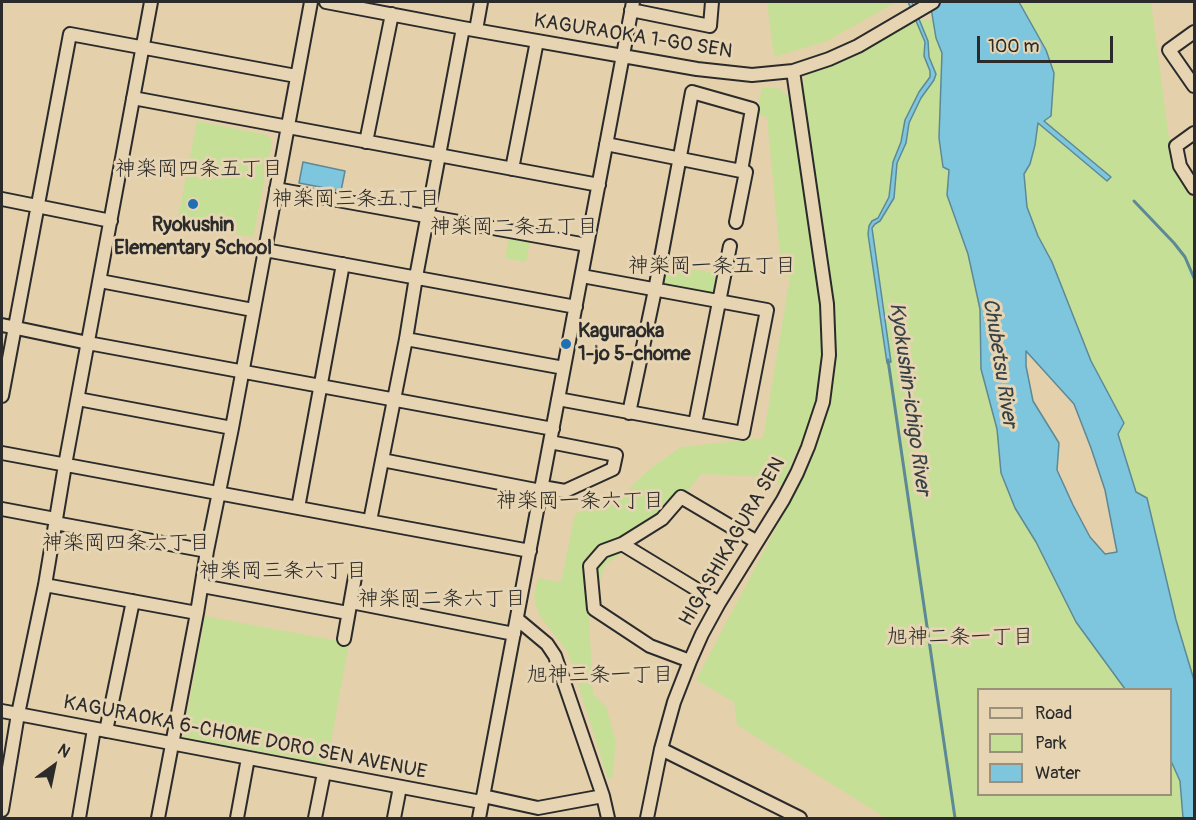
<!DOCTYPE html>
<html>
<head>
<meta charset="utf-8">
<style>
	body { margin:0 }
	#map { position:relative; width:1196px; height:820px; overflow:hidden; background:#e5d0ac; font-family:Pangolin,sans-serif }
	canvas { display:block }
	.frame { position:absolute; inset:0; border:3px solid #2b2b2b; pointer-events:none }
	.legend { position:absolute; left:977px; top:688px; width:195px; height:108px; box-sizing:border-box; background:#e6d4b2; border:2px solid #9b907c; margin:0; padding:8px 10px; list-style:none; font-size:18px; color:#2b2b2b }
	.legend li { display:flex; align-items:center; gap:12px; height:30px }
	.legend b { width:30px; border:2px solid #9b907c }
	.north { position:absolute; left:24px; top:736px; width:60px; height:60px; -webkit-text-stroke:4px #e6d4b2; paint-order:stroke; rotate:33deg; font-size:16px; font-weight:700; line-height:24px; text-align:center; color:#2b2b2b }
	.north::after { content:''; display:block; margin:auto; width:21px; height:27px; background:#2b2b2b; clip-path:polygon(50% 0,100% 100%,50% 72%,0 100%) }
	.scale { position:absolute; left:977px; top:36px; width:136px; height:27px; box-sizing:border-box; border:3px solid #2b2b2b; border-top:0; padding-left:8px; font-size:18px; line-height:21px; white-space:nowrap; color:#2b2b2b; -webkit-text-stroke:4px #e6d4b2; paint-order:stroke }
</style>
</head>
<body>
<div id="map">
<canvas width="1196" height="820"></canvas>
<div class="frame"></div>
<ul class="legend">
<li><b style="height:8px;background:#e6d4b2"></b>Road</li>
<li><b style="height:16px;background:#c5df96"></b>Park</li>
<li><b style="height:16px;background:#7ec6de"></b>Water</li>
</ul>
<div class="north">N</div>
<div class="scale">100 m</div>
</div>
<script>
const context = document.querySelector('canvas').getContext('2d');
context.lineJoin = 'round';
function paint(path, color) { context.fillStyle = color; context.fill(path, 'evenodd'); }
const shape = rows => new Path2D(rows.map(r => 'M' + r).join(''));
function strokePath(path, color, width, dash) { context.strokeStyle = color; context.lineWidth = width; context.lineCap = dash ? 'butt' : 'round'; context.setLineDash(dash || []); context.stroke(path); }
function write(font, color, halo, rows, align = 'center') {
  context.font = font + ' Pangolin,"Klee One",sans-serif'; context.lineWidth = 6; context.setLineDash([]); context.textBaseline = 'middle'; context.strokeStyle = halo; context.fillStyle = color; for (const [text, x, y, turn = 0] of rows) {
    context.save(); context.translate(x, y); context.rotate((+turn || 0) * Math.PI / 180); context.textAlign = isNaN(turn) ? turn : align; if (halo) context.strokeText(text, 0, 0); context.fillText(text, 0, 0); context.restore();
  }
}
const green = shape([
	[767,2,896,2,827,41,774,57],
	[1019,2,1151,2,1173,168,1194,201,1194,680,1118,434,1124,423,1091,361,1052,262,1038,236,1027,207,1024,174,1030,164,1035,145,1038,122,1107,181,1110,177,1044,121,1052,94,1054,73,1046,50],
	[933,19,936,38,942,53,939,138,943,166,949,170,947,195,968,254,980,309,981,369,997,429,1001,473,1015,508,1036,542,1076,622,1125,689,978,690,978,794,1170,794,1171,761,1180,781,1183,818,886,818,737,725,734,702,696,680,795,492,814,450,829,401,835,352,828,256,816,187,802,87,803,80,806,75,857,53,911,21],
	[762,88,779,88,788,96,805,193,822,302,824,355,819,401,782,485,767,477,701,474,662,525,605,565,589,617,593,695,606,706,616,742,612,778,608,779,568,652,539,615,534,597,538,578,561,582,575,514,621,496,652,467,681,447,763,438,790,277,782,276,767,117,756,115],
	[197,121,267,135,272,142,253,237,177,223],
	[509,237,530,241,526,262,505,258],
	[666,264,719,274,715,295,662,284],
	[205,616,349,643,327,764,183,737]
]);
const water = shape([
	[908,2,912,2,928,41,929,57,936,74,934,80,921,98,909,123,906,143,897,163,894,198,880,221,875,224,872,228,891,362,887,363,868,234,869,226,872,221,878,218,889,197,893,162,901,142,905,120,919,92,930,77,930,71,924,56,925,42,908,2],
	[930,2,1019,2,1046,50,1054,73,1051,116,1044,121,1111,177,1107,181,1038,123,1035,145,1030,164,1024,174,1027,207,1038,236,1052,262,1091,361,1124,423,1118,434,1136,492,1147,498,1176,620,1194,680,1194,818,1183,818,1180,781,1171,761,1170,690,1125,689,1076,622,1036,542,1015,508,1001,473,997,429,981,369,980,309,968,254,947,195,949,170,943,167,939,138,942,53,936,38,930,2],
	[1026,351,1074,404,1091,448,1105,490,1117,552,1105,554,1090,537,1073,505,1057,470,1059,443,1033,401,1026,366,1026,351],
	[303,162,345,171,341,191,299,183,303,162]
]);
const stream = shape([
	[1134,201,1174,243,1185,257,1194,278],
	[888,360,955,818]
]);
const minor = shape([
	[326,2,463,28,697,69,752,75,793,71,829,59,858,46,933,2],
	[631,10,710,26,712,2],
	[476,30,481,2],
	[1194,32,1169,50,1194,86],
	[133,98,599,185],
	[1194,133,1176,146,1180,166,1194,188],
	[366,142,392,14],
	[606,144,746,172,736,222],
	[512,169,537,41],
	[276,189,587,245],
	[2,199,111,221],
	[265,250,576,307],
	[100,281,253,310],
	[2,325,88,343,553,429],
	[406,339,564,368],
	[2,396,70,34,296,76],
	[78,399,232,428],
	[558,399,743,433,767,310,582,276],
	[629,413,655,290,692,92,752,109,741,171],
	[695,424,730,246],
	[2,453,530,551],
	[382,460,541,491],
	[542,487,565,491,613,469,616,455,550,442],
	[298,508,343,264],
	[2,509,55,519],
	[370,521,406,339,416,277,463,28],
	[55,523,207,551],
	[622,544,662,519,681,497,757,542],
	[45,585,197,613],
	[202,586,348,613],
	[351,602,514,634],
	[517,619,547,644,555,656,603,796,608,818],
	[344,639,355,577],
	[690,661,650,646,594,609,590,566,603,551,622,544,719,603],
	[2,711,481,802],
	[106,731,133,601],
	[661,749,800,818],
	[483,796,538,808,603,796],
	[2,810,18,714,45,585,65,465,151,2],
	[79,818,94,729],
	[158,818,197,613,207,551,232,428,311,2],
	[237,818,248,758],
	[315,818,324,773],
	[394,818,400,787],
	[479,818,633,2],
	[647,818,661,749,674,702,690,661,702,634,719,603,783,500,797,473,808,447,823,402,829,355,827,304,793,71]
]);
const markers = [
	[193,204,6,"#1f6fb2"],
	[566,344,6,"#1f6fb2"]
];
const streetNames = [
	["KAGURAOKA 1-GO SEN",633,37,9],
	["HIGASHIKAGURA SEN",733,542,-60],
	["KAGURAOKA 6-CHOME DORO SEN AVENUE",245,738,11]
];
const poiNames = [
	["Ryokushin",193,226],
	["Elementary School",193,249],
	["Kaguraoka",578,332,"left"],
	["1-jo 5-chome",578,355,"left"]
];
const neighbourhoodNames = [
	["神楽岡四条五丁目",199,170],
	["神楽岡三条五丁目",356,200],
	["神楽岡二条五丁目",514,228],
	["神楽岡一条五丁目",712,267],
	["神楽岡一条六丁目",580,502],
	["神楽岡四条六丁目",126,544],
	["神楽岡三条六丁目",283,572],
	["神楽岡二条六丁目",442,600],
	["旭神二条一丁目",960,638],
	["旭神三条一丁目",600,676]
];
const waterNames = [
	["Chubetsu River",999,363,81],
	["Kyokushin-ichigo River",909,399,82]
];
paint(green, '#c5df96');
paint(water, '#7ec6de');
strokePath(water, '#5d8896', 1.5);
strokePath(stream, '#5d8896', 3);
strokePath(minor, '#2b2b2b', 16);
strokePath(minor, '#e6d4b2', 12);
for (const [x, y, r, color] of markers) { const dot = new Path2D(); dot.arc(x, y, r, 0, 2 * Math.PI); context.fillStyle = color; context.fill(dot); strokePath(dot, '#e6d4b2', 2); }
write('20px', '#2b2b2b', '#e6d4b2', streetNames);
write('bold 20px', '#2b2b2b', '#e6d4b2', poiNames);
write('21px', '#2b2b2b', '#e6d4b2', neighbourhoodNames);
write('italic 21px', '#374246', '#e6d4b2', waterNames);
</script>
</body>
</html>
